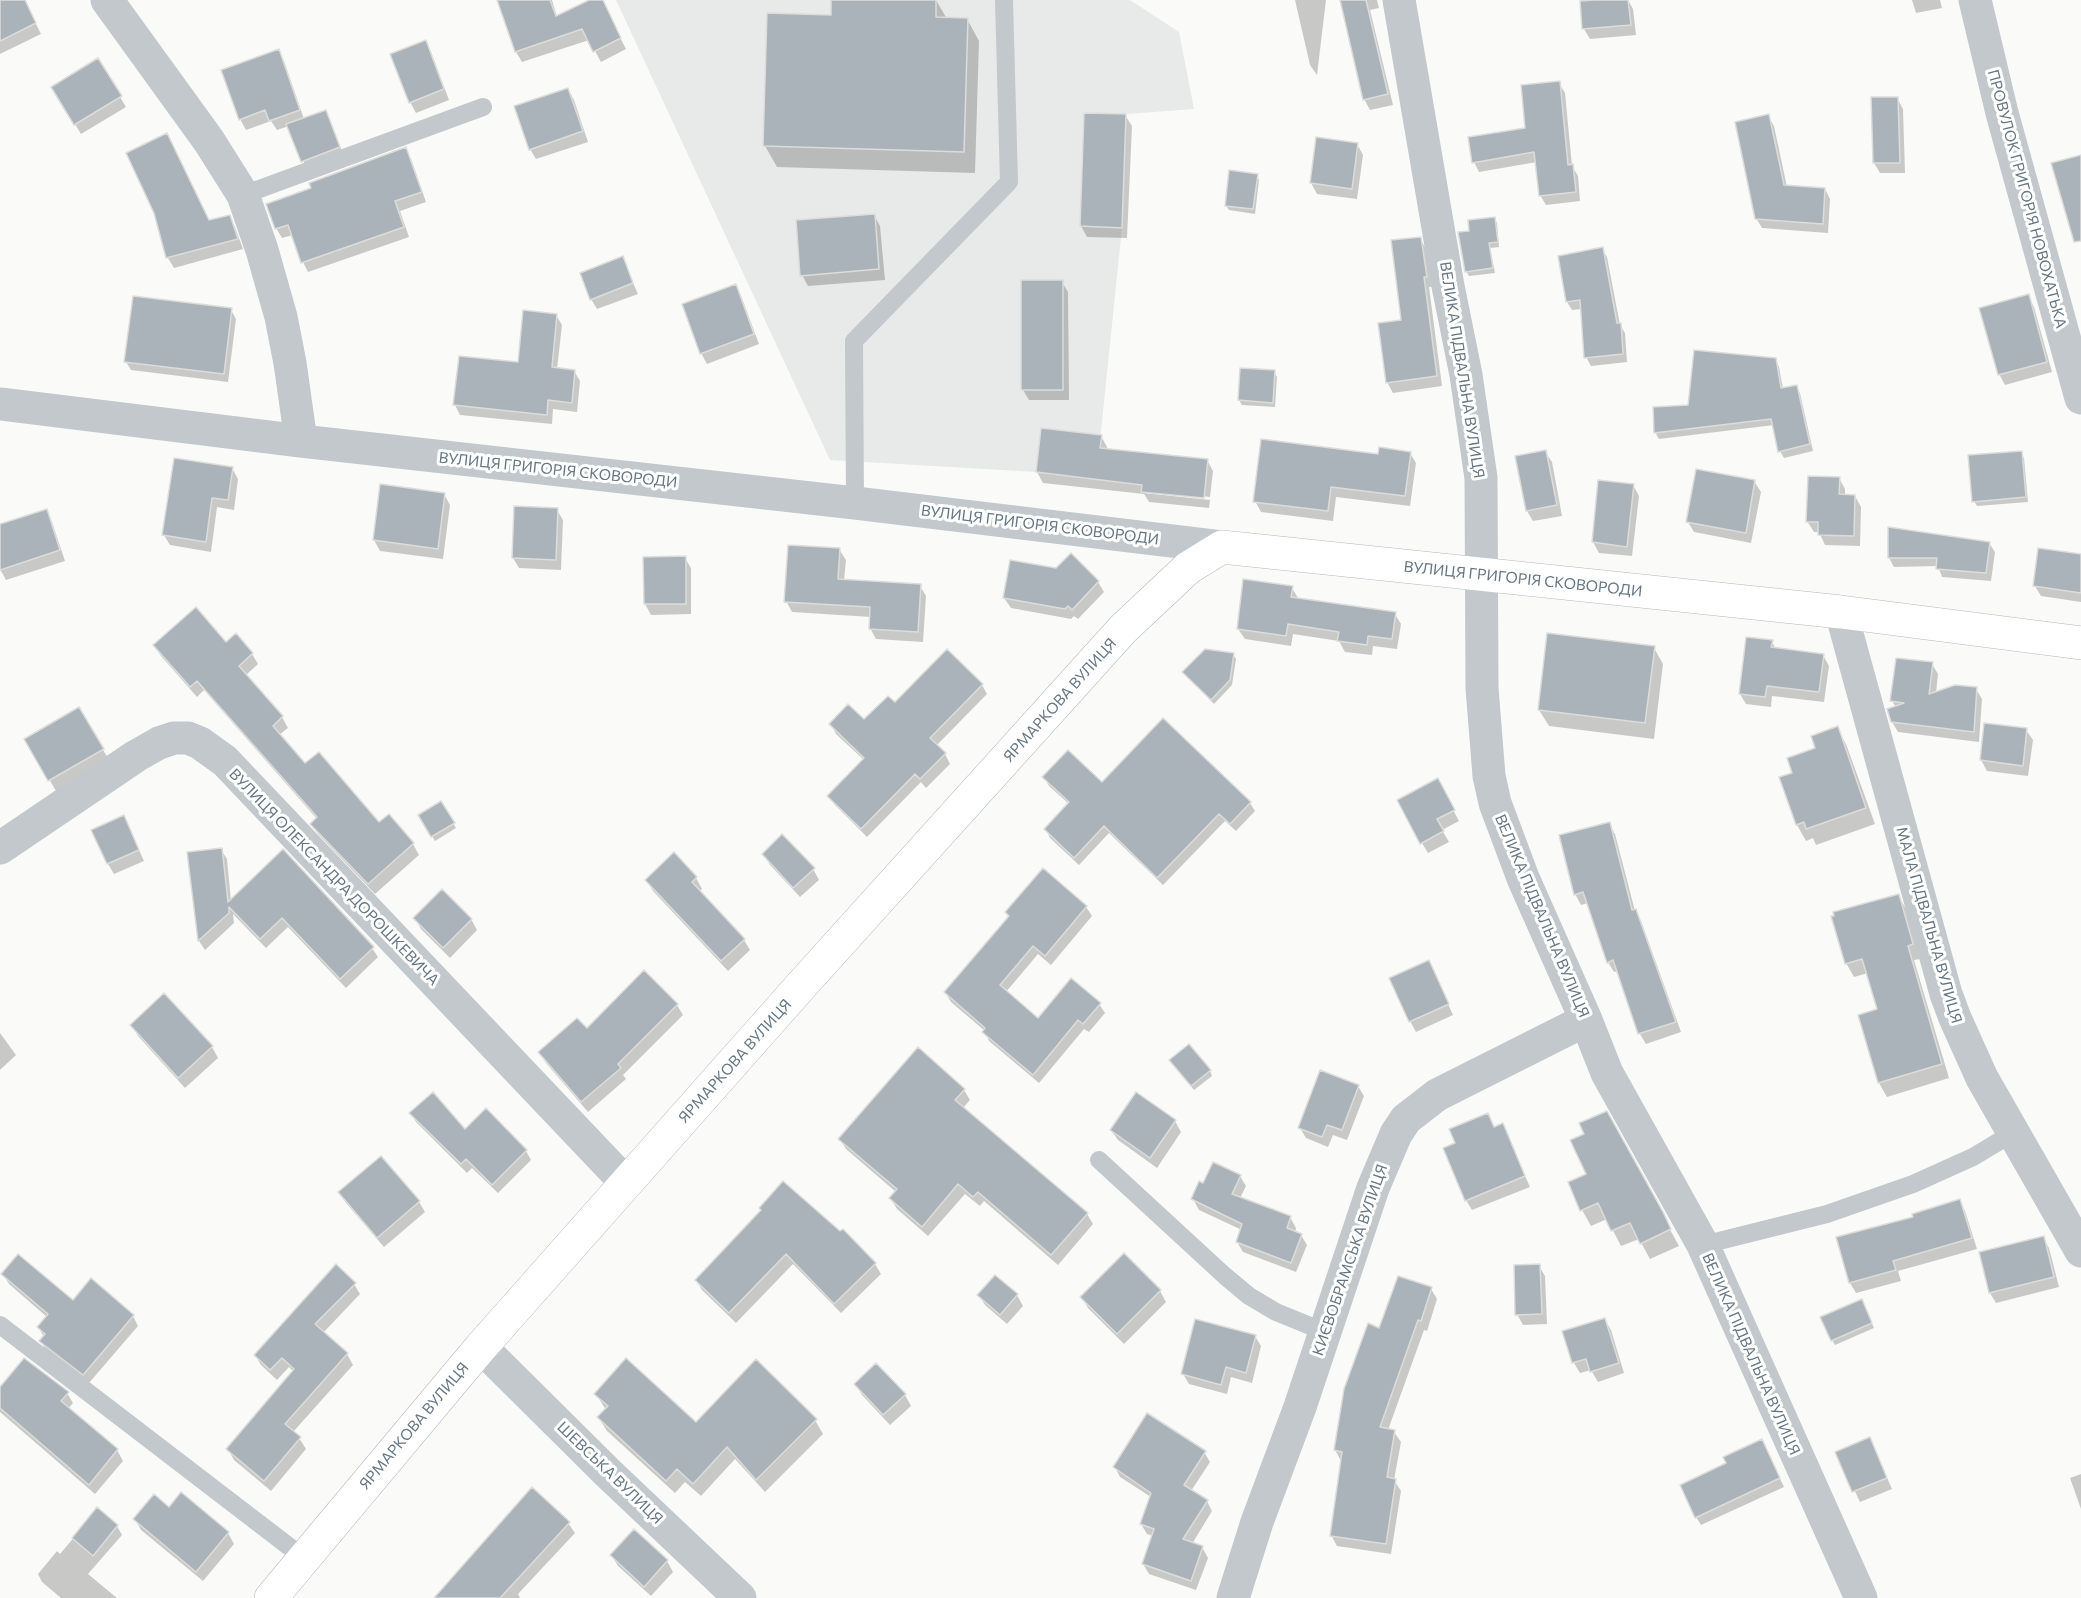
<!DOCTYPE html>
<html>
<head>
<meta charset="utf-8">
<style>
	body { margin:0 }
	canvas { display:block; background:#fafaf8 }
</style>
</head>
<body>
<canvas width="2081" height="1598"></canvas>
<script>
const context = document.querySelector('canvas').getContext('2d');
context.lineJoin = 'round';
function paint(path, color) { context.fillStyle = color; context.fill(path, 'evenodd'); }
const shape = rows => new Path2D(rows.map(r => 'M' + r).join(''));
function strokePath(path, color, width, dash) { context.strokeStyle = color; context.lineWidth = width; context.lineCap = dash ? 'butt' : 'round'; context.setLineDash(dash || []); context.stroke(path); }
function write(font, color, halo, rows, align = 'center') {
  context.font = font + ' Commissioner,sans-serif'; context.lineWidth = 6; context.setLineDash([]); context.textBaseline = 'middle'; context.strokeStyle = halo; context.fillStyle = color; for (const [text, x, y, turn = 0] of rows) {
    context.save(); context.translate(x, y); context.rotate((+turn || 0) * Math.PI / 180); context.textAlign = isNaN(turn) ? turn : align; if (halo) context.strokeText(text, 0, 0); context.fillText(text, 0, 0); context.restore();
  }
}
const built = shape([
	[616,0,1130,0,1179,32,1194,109,1126,114,1122,228,1096,479,1036,472,830,460]
]);
const shadow = shape([
	[0,0,24,0,41,34,0,54],
	[517,0,552,0,557,17,592,0,601,0,626,49,601,62,589,40,522,62,516,52],
	[832,0,936,0,947,19,967,19,979,41,975,173,777,167,765,146,832,17],
	[1295,0,1326,0,1317,75,1310,65],
	[1342,0,1377,0,1379,8,1370,10,1393,105,1370,110,1364,99],
	[1610,0,1628,0,1633,9,1636,35,1590,39,1584,29],
	[1912,0,1940,0,1942,8,1916,13],
	[425,42,431,52,449,100,416,113,410,102],
	[278,51,284,61,304,119,325,111,345,158,308,172,289,126,277,130,271,121,246,130,240,119],
	[98,60,126,107,81,134,53,88],
	[1559,83,1565,93,1572,166,1578,176,1580,201,1546,205,1540,195,1537,162,1479,172,1474,162,1527,129],
	[568,89,574,100,588,142,536,159,530,149],
	[1897,98,1903,109,1905,173,1880,173,1874,163],
	[1086,114,1125,115,1132,126,1127,238,1087,237,1081,226],
	[1768,116,1774,126,1787,187,1825,189,1830,199,1828,233,1762,228,1756,218],
	[1357,144,1363,155,1357,199,1317,194,1311,183],
	[405,149,411,159,426,202,400,211,409,237,308,272,303,262,293,235,282,238,276,228,313,189],
	[1257,176,1259,180,1255,214,1229,210,1226,206],
	[156,212,209,222,229,216,235,227,243,249,174,268,168,258],
	[874,215,880,226,885,280,808,286,802,275],
	[1494,219,1497,223,1499,247,1490,248,1495,273,1469,276,1466,271,1470,232],
	[1420,238,1426,249,1432,287,1429,287,1442,386,1393,393,1387,382,1403,321],
	[1602,249,1607,257,1620,325,1625,333,1627,362,1591,366,1586,357,1582,309,1572,310,1567,302,1559,257],
	[622,258,638,294,597,309,591,299],
	[1062,282,1068,292,1069,400,1029,400,1023,390],
	[735,285,741,296,759,344,707,364,701,353],
	[2028,296,2034,307,2052,372,2005,385,1999,374],
	[231,310,236,319,228,382,131,370,126,362],
	[556,315,562,325,557,369,574,371,580,381,577,412,553,409,552,424,460,415,455,405,519,364],
	[1775,359,1779,367,1783,389,1796,386,1800,393,1813,451,1784,458,1780,451,1774,425,1659,439,1655,432,1690,407],
	[1274,372,1277,377,1275,407,1242,405,1239,400],
	[1101,436,1107,447,1106,450,1207,460,1213,471,1210,497,1144,490,1144,493,1210,500,1209,508,1149,502,1144,494,1043,483,1037,472],
	[1545,452,1552,462,1562,516,1533,521,1527,511],
	[1410,453,1416,463,1410,506,1336,497,1333,521,1261,512,1255,501,1379,455],
	[2021,453,2024,458,2028,502,1977,506,1974,501],
	[232,468,238,479,234,510,217,507,211,552,170,545,164,535],
	[1839,478,1845,489,1845,496,1855,496,1861,507,1860,546,1825,545,1819,532,1814,532,1807,521],
	[1754,481,1761,492,1751,543,1694,532,1688,522],
	[1633,485,1639,496,1632,556,1599,553,1593,542],
	[444,494,450,505,443,559,380,551,374,540],
	[557,510,563,520,561,570,519,568,513,558],
	[46,511,52,522,65,561,6,580,0,569,0,526],
	[1989,543,1995,552,1991,581,1942,577,1938,566,1894,567,1889,558],
	[839,549,846,560,844,581,920,586,926,596,923,642,876,639,870,628,871,617,792,612,786,601],
	[2081,556,2081,602,2041,596,2035,586],
	[645,558,685,558,691,568,691,614,651,615,645,604],
	[1057,570,1098,582,1104,592,1078,619,1074,616,1071,619,1011,608,1004,598],
	[1292,588,1298,598,1395,614,1401,624,1397,649,1373,646,1372,655,1345,652,1339,641,1293,634,1291,646,1245,639,1238,629],
	[236,635,252,654,258,664,246,675,282,717,288,728,279,735,305,765,379,824,388,816,413,844,419,855,375,894,318,834,312,824,317,819,204,690,197,697,161,656,155,646,226,644],
	[1772,642,1776,649,1823,655,1829,666,1824,702,1772,696,1771,707,1746,704,1740,694],
	[1654,648,1663,664,1654,739,1549,726,1539,710],
	[1233,654,1236,659,1232,685,1214,704,1184,672],
	[1932,664,1938,674,1936,693,1976,689,1982,699,1979,742,1898,732,1892,722,1896,707,1892,701],
	[982,685,987,694,936,746,945,754,950,764,926,788,921,782,867,837,835,805,829,796,864,760,836,734,831,724,864,722,895,704],
	[80,711,109,760,56,791,27,741],
	[1837,728,1846,744,1875,824,1816,845,1813,838,1806,841,1797,825,1794,774],
	[2026,730,2033,740,2028,776,1987,771,1981,760],
	[1044,777,1250,803,1255,811,1236,831,1225,821,1163,885,1109,833,1079,865,1050,838,1046,829,1069,804,1049,786],
	[1443,791,1459,821,1442,830,1449,842,1428,853,1422,843],
	[441,803,456,828,435,841,420,816],
	[1609,824,1615,834,1635,911,1641,921,1681,1032,1646,1044,1640,1034,1618,971,1614,972,1608,962,1588,903,1581,905,1575,894],
	[129,828,144,861,114,874,108,864],
	[221,850,227,859,231,901,372,948,378,957,346,988,288,927,266,948,233,914,234,923,205,950,199,941,189,853],
	[674,854,696,878,702,889,699,892,744,940,750,950,728,971,653,891,647,880],
	[764,854,813,869,819,880,800,897,770,865],
	[1898,895,1906,909,1920,959,1914,960,1949,1078,1887,1097,1879,1083,1878,1010,1868,973,1854,977,1846,963],
	[1086,907,1092,916,1051,965,1038,954,1006,992,1038,1020,1099,1004,1105,1013,1089,1032,1084,1029,1039,1083,989,1041,985,1031,951,1002,945,992,1010,918,1007,912],
	[415,918,471,919,477,930,450,958,421,929],
	[1429,962,1453,1015,1416,1032,1410,1021],
	[164,995,212,1047,218,1058,185,1088,138,1036,132,1025],
	[677,1005,683,1015,623,1075,626,1079,588,1112,546,1063,540,1052,587,1031],
	[0,1033,16,1055,0,1070],
	[1174,1065,1210,1071,1212,1076,1194,1090],
	[1358,1086,1364,1096,1347,1140,1333,1135,1328,1147,1306,1138,1300,1128],
	[964,1090,970,1100,963,1108,1087,1214,1093,1224,1058,1265,984,1201,980,1206,965,1194,928,1236,897,1209,891,1199,896,1192,846,1149,840,1139],
	[1136,1094,1175,1121,1181,1132,1157,1168,1118,1140,1111,1130],
	[486,1110,526,1151,531,1160,498,1193,472,1168,467,1173,416,1122,411,1113,465,1131],
	[1606,1113,1679,1246,1650,1259,1639,1239,1621,1246,1607,1219,1591,1226,1582,1210,1588,1175,1586,1135],
	[1488,1115,1495,1128,1502,1125,1530,1187,1472,1210,1466,1200,1457,1144],
	[1240,1176,1246,1186,1240,1198,1290,1217,1296,1228,1295,1233,1301,1235,1307,1245,1296,1272,1243,1252,1237,1242,1242,1230,1199,1210,1193,1199,1203,1184],
	[340,1193,419,1202,425,1212,384,1247,346,1203],
	[1959,1201,1965,1211,1977,1249,1898,1271,1901,1281,1856,1293,1850,1283,1915,1218],
	[840,1233,875,1264,881,1274,841,1313,793,1264,736,1323,702,1290,696,1280],
	[2043,1238,2049,1248,2059,1287,1996,1303,1990,1293,1981,1253],
	[1124,1255,1160,1291,1166,1302,1124,1344,1088,1308,1082,1297],
	[1539,1266,1545,1276,1547,1324,1523,1325,1517,1314],
	[3,1274,73,1302,133,1316,138,1326,89,1383,46,1351,41,1341,44,1337,38,1327,47,1317,9,1284],
	[354,1284,360,1294,323,1333,347,1354,353,1365,293,1432,299,1438,306,1449,271,1491,234,1460,228,1449,294,1372,289,1367,277,1380,261,1365,255,1355],
	[1431,1289,1437,1299,1427,1331,1424,1330,1388,1430,1394,1432,1401,1442,1394,1480,1401,1491,1391,1554,1337,1546,1331,1535,1341,1461,1335,1450,1380,1330],
	[979,1295,1017,1295,1023,1306,1007,1324,985,1305],
	[1864,1305,1874,1328,1835,1345,1832,1340],
	[1605,1320,1611,1330,1624,1373,1598,1382,1591,1370,1580,1373,1574,1363,1564,1332],
	[1255,1336,1261,1346,1252,1383,1231,1377,1227,1394,1189,1384,1183,1374],
	[856,1384,905,1395,911,1406,890,1425,862,1395],
	[0,1389,67,1393,73,1403,68,1409,117,1450,123,1461,95,1494,0,1412],
	[596,1394,696,1424,815,1420,823,1434,765,1492,735,1459,701,1496,685,1482,675,1493,607,1431,599,1418,606,1410],
	[1870,1439,1892,1489,1860,1502,1837,1453],
	[1762,1441,1784,1487,1701,1525,1696,1517],
	[1204,1452,1210,1462,1191,1491,1207,1501,1212,1511,1192,1544,1202,1547,1208,1558,1196,1590,1149,1574,1143,1564,1154,1536,1147,1534,1141,1524,1151,1497,1120,1477,1115,1467],
	[2081,1474,2081,1509,2070,1478],
	[181,1494,228,1533,234,1544,203,1581,141,1530,135,1519,169,1509],
	[97,1510,117,1526,122,1535,88,1574,117,1598,61,1598,42,1582,38,1574,57,1551,60,1554],
	[568,1523,575,1533,518,1594,520,1598,436,1598],
	[634,1531,667,1561,673,1572,651,1596,618,1566,612,1556]
]);
const building = shape([
	[0,0,25,0,36,23,0,41,0,0],
	[497,0,550,0,556,16,589,0,603,0,621,38,593,52,582,29,515,52,497,0],
	[831,0,936,0,936,17,968,18,964,152,763,146,767,13,831,15,831,0],
	[1340,0,1366,0,1388,94,1363,100,1340,0],
	[1594,0,1628,0,1631,25,1582,29,1580,1,1594,0],
	[426,40,444,89,409,103,390,54,426,40],
	[279,49,300,110,269,121,265,110,239,120,221,70,279,49],
	[98,58,122,96,74,125,51,87,98,58],
	[1560,81,1568,165,1573,164,1576,192,1539,196,1534,152,1472,163,1468,137,1525,128,1521,85,1560,81],
	[568,88,583,131,529,150,514,106,568,88],
	[1871,97,1898,97,1900,163,1873,163,1871,97],
	[326,110,340,147,301,162,286,124,326,110],
	[1084,113,1126,114,1122,228,1080,226,1084,113],
	[1769,114,1784,185,1825,188,1823,224,1755,219,1735,122,1769,114],
	[167,133,209,220,230,215,238,239,166,258,154,213,126,153,167,133],
	[1316,137,1358,143,1352,189,1310,183,1316,137],
	[406,147,422,192,395,201,404,227,301,263,288,225,275,229,266,204,311,188,309,183,406,147],
	[2081,155,2081,241,2074,242,2051,163,2081,155],
	[1229,170,1258,174,1253,209,1225,206,1229,170],
	[875,214,879,269,800,276,796,220,875,214],
	[1495,217,1498,242,1489,243,1493,268,1465,272,1458,232,1469,231,1468,220,1495,217],
	[1421,237,1427,277,1424,277,1437,376,1386,383,1378,323,1401,320,1391,240,1421,237],
	[1603,247,1617,323,1621,323,1623,354,1584,358,1580,300,1566,302,1558,256,1603,247],
	[623,256,633,283,590,300,580,273,623,256],
	[1021,280,1063,280,1063,390,1021,390,1021,280],
	[736,284,754,334,700,354,682,304,736,284],
	[2029,294,2047,362,1998,375,1979,308,2029,294],
	[133,296,232,308,224,374,124,362,133,296],
	[523,310,557,314,552,367,575,370,572,403,548,400,547,415,453,405,459,356,518,362,523,310],
	[1694,350,1776,358,1781,388,1797,385,1810,444,1778,452,1771,419,1654,433,1653,407,1688,405,1694,350],
	[1240,368,1275,370,1273,403,1238,400,1240,368],
	[1041,428,1102,435,1100,448,1208,459,1204,498,1141,492,1142,485,1036,472,1041,428],
	[1261,439,1378,454,1379,447,1411,452,1405,496,1331,487,1328,511,1253,502,1261,439],
	[1546,450,1557,505,1526,511,1515,456,1546,450],
	[2022,451,2026,497,1972,502,1968,455,2022,451],
	[174,458,233,467,228,500,212,498,206,542,162,535,174,458],
	[1696,469,1755,480,1746,533,1686,522,1696,469],
	[1808,476,1840,477,1839,494,1855,495,1854,536,1818,535,1818,522,1806,522,1808,476],
	[1598,480,1634,484,1627,547,1592,542,1598,480],
	[380,484,445,493,438,549,373,540,380,484],
	[514,506,558,508,556,560,512,558,514,506],
	[47,509,60,550,0,570,0,524,47,509],
	[1888,527,1990,542,1986,573,1936,569,1937,558,1888,558,1888,527],
	[788,545,840,548,838,579,921,584,918,632,869,629,870,607,784,602,788,545],
	[2038,548,2081,554,2081,593,2033,586,2038,548],
	[1071,553,1099,581,1072,610,1068,606,1065,609,1003,598,1010,560,1056,568,1071,553],
	[686,556,686,604,644,604,643,557,686,556],
	[1243,579,1293,586,1291,597,1396,612,1392,639,1368,636,1367,645,1337,641,1339,632,1288,624,1286,636,1237,629,1243,579],
	[196,607,226,642,236,633,253,653,239,666,283,716,273,726,305,763,319,752,379,822,389,814,414,843,368,884,310,824,317,817,197,681,190,687,153,645,196,607],
	[1547,633,1655,646,1645,723,1538,710,1547,633],
	[1746,637,1773,640,1771,647,1824,654,1819,692,1767,686,1765,697,1739,694,1746,637],
	[947,649,983,684,930,738,946,753,920,779,915,774,861,829,827,796,864,758,829,724,848,704,864,719,888,696,895,702,947,649],
	[1205,649,1234,653,1230,680,1211,700,1182,672,1205,649],
	[1896,658,1933,662,1929,694,1955,685,1977,687,1974,732,1891,722,1887,709,1904,703,1890,701,1896,658],
	[79,707,104,749,48,781,24,739,79,707],
	[1163,718,1251,802,1230,824,1219,814,1157,878,1104,826,1074,858,1044,829,1069,802,1042,777,1068,750,1102,782,1163,718],
	[1984,723,2027,728,2023,766,1980,760,1984,723],
	[1838,726,1866,808,1806,829,1804,822,1796,825,1779,777,1792,773,1787,758,1815,748,1811,736,1838,726],
	[1438,778,1455,810,1437,819,1444,831,1420,844,1397,800,1438,778],
	[441,801,455,823,431,837,418,815,441,801],
	[124,815,139,850,107,864,91,830,124,815],
	[1610,822,1632,910,1636,909,1676,1022,1638,1034,1613,960,1607,963,1583,892,1574,895,1559,835,1610,822],
	[782,834,815,868,793,888,762,854,782,834],
	[222,848,228,902,283,849,374,947,340,979,282,918,260,939,229,907,229,913,198,941,187,852,222,848],
	[674,852,697,877,692,882,745,939,721,961,645,880,674,852],
	[1043,868,1087,906,1045,956,1033,946,1000,985,1038,1018,1071,978,1101,1003,1083,1024,1078,1020,1033,1075,982,1032,985,1028,944,992,1009,916,1005,912,1043,868],
	[442,889,472,919,443,948,413,918,442,889],
	[1899,894,1913,944,1908,946,1942,1064,1878,1083,1858,1015,1877,1009,1862,959,1845,964,1831,916,1834,916,1833,912,1899,894],
	[1429,960,1449,1004,1409,1022,1389,978,1429,960],
	[644,970,678,1004,618,1064,621,1068,581,1102,538,1052,577,1018,587,1028,644,970],
	[164,993,213,1046,178,1078,130,1025,164,993],
	[1189,1044,1211,1070,1191,1086,1169,1060,1189,1044],
	[918,1047,965,1089,955,1100,1088,1213,1051,1255,978,1192,973,1197,958,1184,922,1227,889,1198,897,1189,838,1139,918,1047],
	[1320,1070,1359,1085,1342,1130,1327,1125,1322,1137,1298,1128,1320,1070],
	[433,1092,465,1129,486,1108,527,1150,492,1185,466,1159,461,1164,409,1113,433,1092],
	[1136,1092,1176,1120,1150,1158,1110,1130,1136,1092],
	[1607,1111,1663,1212,1671,1229,1640,1244,1630,1223,1611,1231,1598,1203,1580,1211,1568,1182,1586,1174,1570,1140,1584,1134,1579,1123,1607,1111],
	[1488,1113,1494,1127,1503,1123,1525,1176,1465,1201,1443,1148,1455,1143,1449,1129,1488,1113],
	[381,1156,420,1201,377,1238,338,1192,381,1156],
	[1213,1162,1241,1175,1232,1194,1291,1216,1287,1228,1302,1234,1291,1263,1236,1242,1242,1224,1191,1199,1199,1181,1203,1183,1213,1162],
	[783,1181,840,1231,843,1229,876,1263,834,1304,786,1254,729,1313,695,1280,761,1210,759,1208,783,1181],
	[1960,1199,1972,1238,1893,1261,1896,1270,1849,1283,1836,1237,1913,1217,1912,1214,1960,1199],
	[2044,1236,2054,1277,1989,1293,1979,1252,2044,1236],
	[1124,1253,1161,1290,1117,1334,1080,1297,1124,1253],
	[18,1254,73,1300,91,1278,134,1315,83,1375,39,1341,45,1334,37,1327,48,1314,1,1274,18,1254],
	[336,1264,356,1283,315,1324,348,1353,285,1424,301,1437,264,1481,226,1449,294,1369,282,1358,270,1370,254,1355,336,1264],
	[1540,1264,1542,1314,1515,1315,1514,1265,1540,1264],
	[995,1275,1018,1294,1000,1315,977,1295,995,1275],
	[1398,1276,1432,1287,1421,1321,1418,1320,1380,1427,1395,1430,1387,1477,1396,1479,1386,1544,1330,1536,1342,1452,1334,1450,1344,1389,1368,1323,1379,1328,1398,1276],
	[1862,1299,1872,1323,1831,1341,1820,1317,1862,1299],
	[1605,1318,1619,1363,1590,1372,1586,1359,1572,1363,1562,1331,1605,1318],
	[1195,1319,1256,1335,1246,1373,1226,1367,1221,1385,1181,1374,1195,1319],
	[24,1358,69,1392,61,1401,118,1449,89,1485,0,1408,0,1387,24,1358],
	[626,1358,696,1422,756,1359,817,1419,756,1480,727,1447,693,1484,677,1469,666,1481,597,1417,608,1406,594,1394,626,1358],
	[876,1363,906,1394,883,1415,854,1384,876,1363],
	[1147,1413,1206,1451,1184,1485,1208,1500,1183,1539,1203,1546,1191,1581,1142,1564,1154,1529,1140,1524,1151,1493,1113,1467,1147,1413],
	[1870,1437,1887,1478,1852,1492,1835,1452,1870,1437],
	[1762,1439,1780,1478,1695,1518,1680,1485,1726,1463,1723,1457,1762,1439],
	[532,1487,570,1522,500,1598,434,1598,532,1487],
	[181,1492,229,1532,196,1572,133,1519,154,1494,169,1507,181,1492],
	[97,1507,118,1525,93,1556,72,1538,97,1507],
	[634,1529,668,1560,644,1587,610,1555,634,1529]
]);
const lane = shape([
	[243,195,483,107],
	[855,503,854,341,1009,182,1004,0],
	[1099,1160,1225,1276,1249,1296,1276,1312,1325,1332],
	[1703,1245,1827,1214,1913,1184,1973,1157,2013,1133],
	[0,1325,304,1558]
]);
const street = shape([
	[107,0,209,141,243,195,262,250,281,317,290,363,301,441],
	[1399,0,1448,286,1466,375,1481,478,1482,688,1489,776,1495,803,1523,878,1586,1020,1607,1073,1703,1245,1861,1598],
	[1975,0,2002,113,2081,398],
	[0,404,301,441,855,503,1222,547],
	[1841,612,1946,994,1955,1018,1982,1078,2081,1251],
	[0,848,136,756,159,743,174,738,188,738,200,743,225,761,301,841,626,1183],
	[481,1347,608,1473,740,1598],
	[1233,1598,1257,1522,1300,1407,1373,1188,1396,1134,1406,1119,1437,1095,1586,1020]
]);
const secondary = shape([
	[271,1598,481,1347,799,988,1123,629,1188,568,1222,547,1841,612,2081,643]
]);
const streetNames = [
	["ПРОВУЛОК ГРИГОРІЯ НОВОХАТЬКА",2027,199,75],
	["ВЕЛИКА ПІДВАЛЬНА ВУЛИЦЯ",1462,370,81],
	["ВУЛИЦЯ ГРИГОРІЯ СКОВОРОДИ",558,470,6],
	["ВУЛИЦЯ ГРИГОРІЯ СКОВОРОДИ",1040,525,7],
	["ВУЛИЦЯ ГРИГОРІЯ СКОВОРОДИ",1523,579,6],
	["ЯРМАРКОВА ВУЛИЦЯ",1060,700,-48],
	["ВУЛИЦЯ ОЛЕКСАНДРА ДОРОШКЕВИЧА",334,877,46],
	["ВЕЛИКА ПІДВАЛЬНА ВУЛИЦЯ",1542,916,67],
	["МАЛА ПІДВАЛЬНА ВУЛИЦЯ",1929,925,74],
	["ЯРМАРКОВА ВУЛИЦЯ",735,1061,-48],
	["КИЄВОБРАМСЬКА ВУЛИЦЯ",1350,1260,-71],
	["ВЕЛИКА ПІДВАЛЬНА ВУЛИЦЯ",1751,1354,66],
	["ЯРМАРКОВА ВУЛИЦЯ",414,1426,-50],
	["ШЕВСЬКА ВУЛИЦЯ",610,1473,44]
];
paint(built, '#e8e9e9');
paint(shadow, '#0003');
paint(building, '#aab3b9');
strokePath(building, '#dcdcda', 1.5);
strokePath(secondary, '#b3babf', 34);
strokePath(lane, '#c3c8cc', 18);
strokePath(street, '#c3c8cc', 33);
strokePath(secondary, '#fff', 33);
write('15px', '#657683', '#fff', streetNames);
</script>
</body>
</html>
